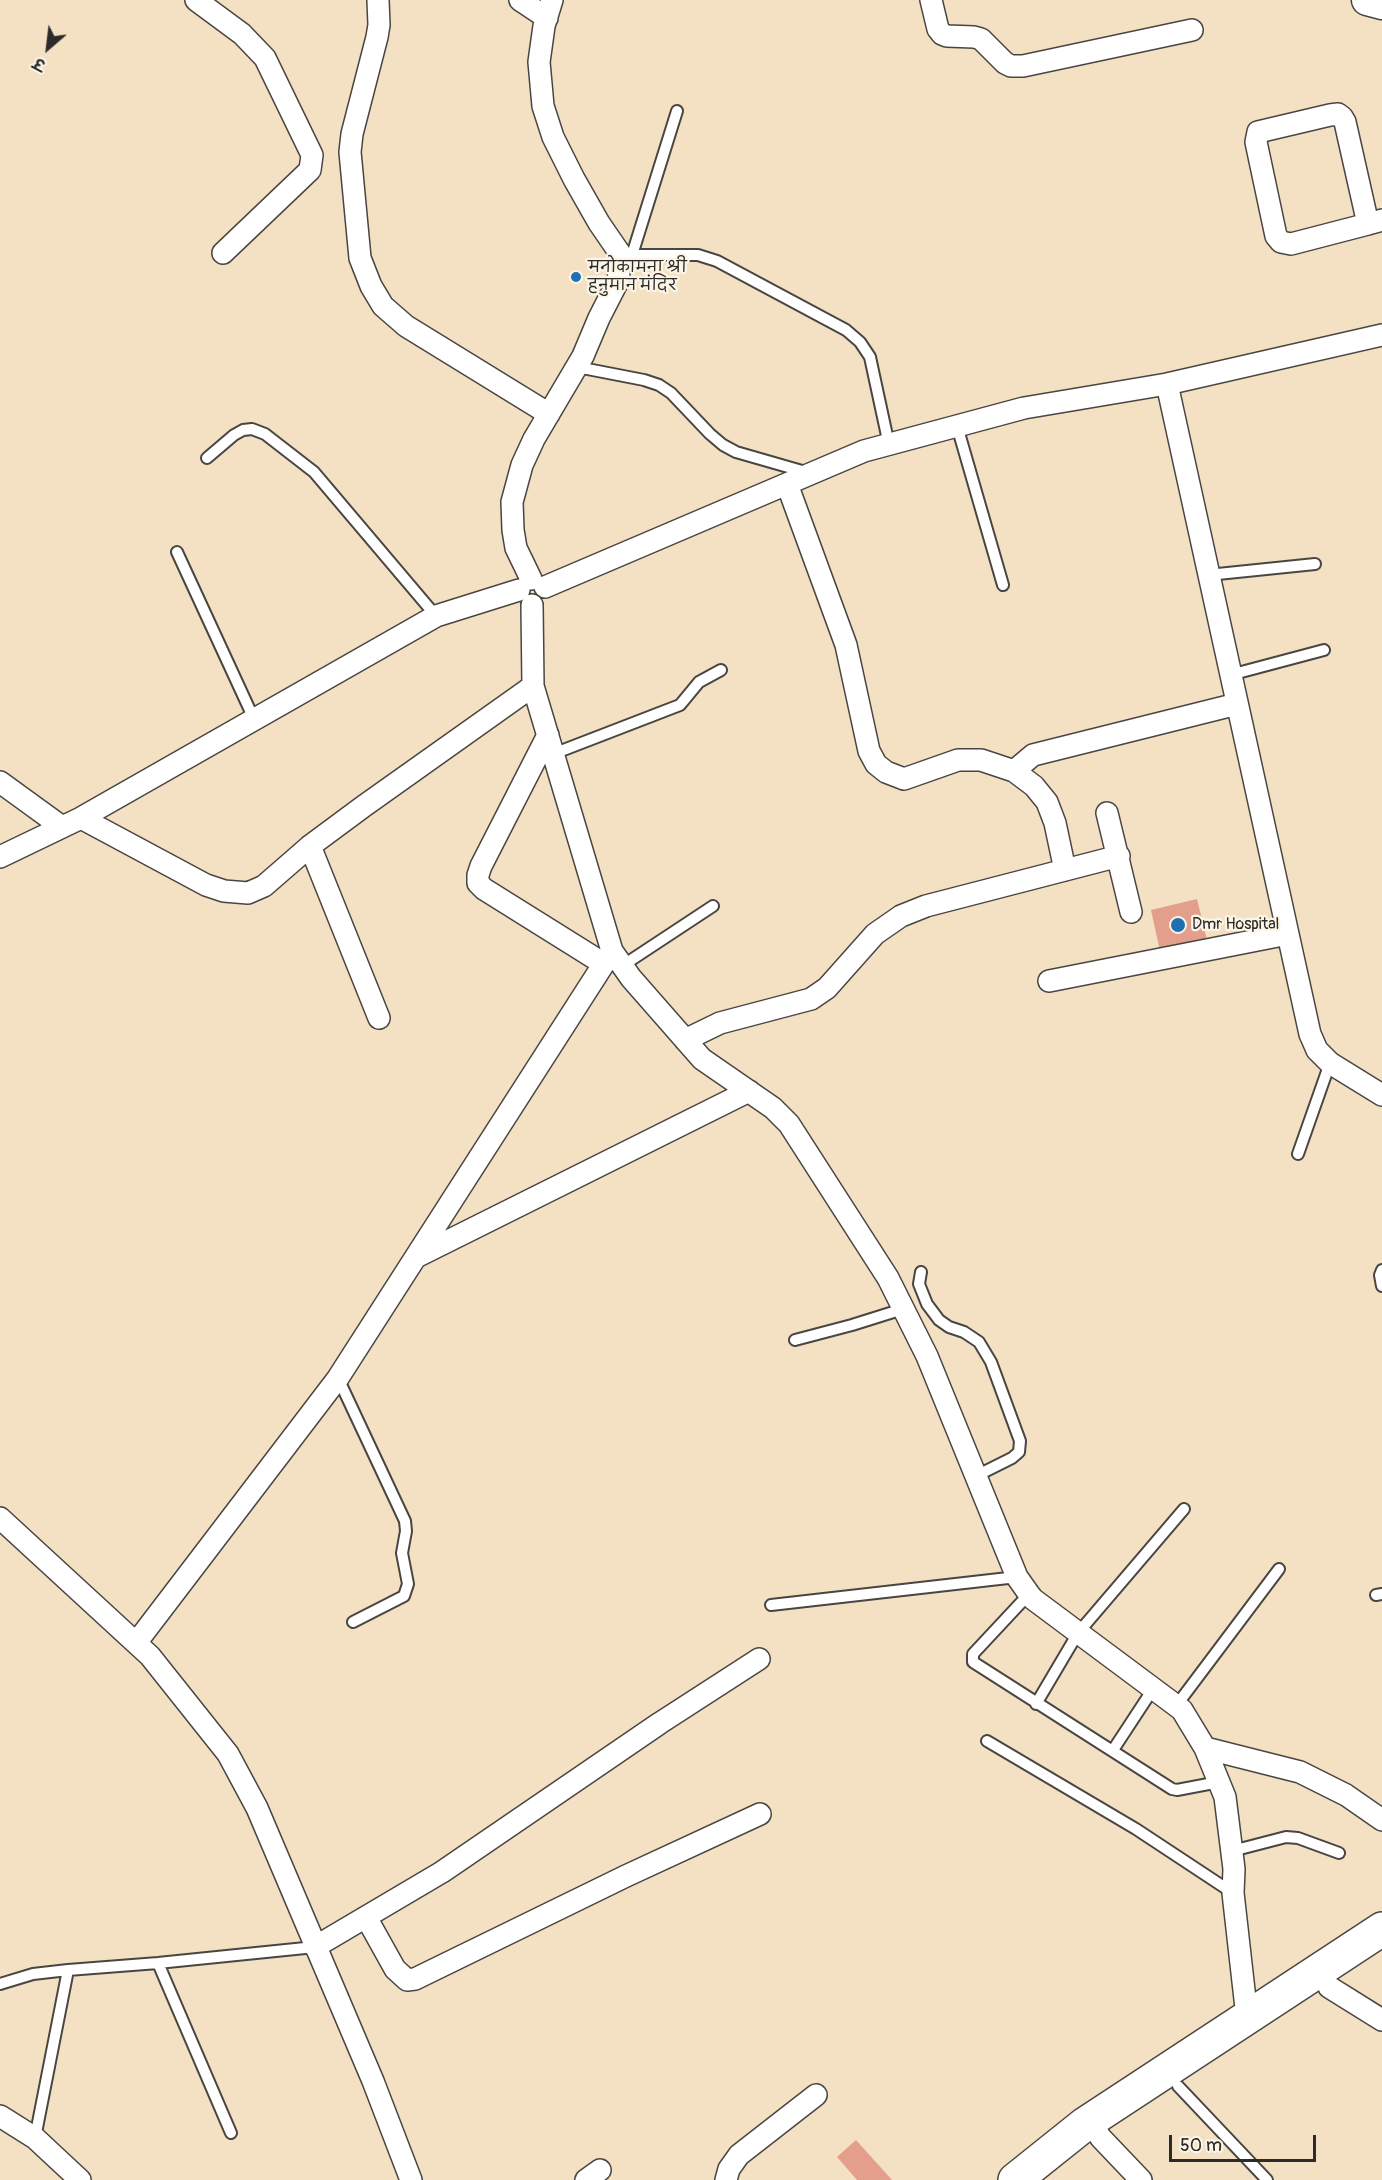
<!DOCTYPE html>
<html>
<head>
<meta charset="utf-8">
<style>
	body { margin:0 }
	#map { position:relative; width:1382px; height:2180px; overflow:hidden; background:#f4e0c3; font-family:Pangolin,"Playpen Sans Deva",sans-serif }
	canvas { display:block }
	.north { position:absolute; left:18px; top:18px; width:60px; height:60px; -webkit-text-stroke:4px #fcf5e5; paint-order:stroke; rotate:208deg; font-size:16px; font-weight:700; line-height:24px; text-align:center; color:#2b2b2b }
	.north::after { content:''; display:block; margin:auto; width:21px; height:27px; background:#2b2b2b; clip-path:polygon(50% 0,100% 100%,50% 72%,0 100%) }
	.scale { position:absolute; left:1169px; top:2135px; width:147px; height:27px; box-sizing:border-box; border:3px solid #2b2b2b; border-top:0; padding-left:8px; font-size:18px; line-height:21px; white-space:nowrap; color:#2b2b2b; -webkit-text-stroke:4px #fcf5e5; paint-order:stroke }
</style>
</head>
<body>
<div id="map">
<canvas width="1382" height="2180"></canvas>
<div class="north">उ</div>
<div class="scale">50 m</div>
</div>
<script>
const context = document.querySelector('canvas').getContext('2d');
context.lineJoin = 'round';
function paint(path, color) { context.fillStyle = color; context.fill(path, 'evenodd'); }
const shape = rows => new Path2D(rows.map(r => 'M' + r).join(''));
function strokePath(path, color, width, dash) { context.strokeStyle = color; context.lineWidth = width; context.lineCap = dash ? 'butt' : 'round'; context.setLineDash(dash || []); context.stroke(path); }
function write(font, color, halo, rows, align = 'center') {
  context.font = font + ' Pangolin,"Playpen Sans Deva",sans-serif'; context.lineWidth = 4.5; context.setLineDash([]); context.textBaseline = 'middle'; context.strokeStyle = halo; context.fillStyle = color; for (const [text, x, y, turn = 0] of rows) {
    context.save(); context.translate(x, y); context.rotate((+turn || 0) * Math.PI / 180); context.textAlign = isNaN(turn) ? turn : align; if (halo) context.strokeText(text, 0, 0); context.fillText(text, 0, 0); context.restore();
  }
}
const building = shape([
	[1197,899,1207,940,1160,951,1151,910],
	[856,2140,892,2180,857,2180,837,2157]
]);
const lane = shape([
	[621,255,698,255,717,261,846,330,860,342,870,357,889,445],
	[632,255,677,111],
	[577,367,644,380,659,385,671,393,710,434,723,445,736,452,809,473],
	[957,426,1003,585],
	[207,458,234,435,243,430,252,429,265,434,314,472,436,616],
	[177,552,254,719],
	[1208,575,1315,564],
	[1230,675,1324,650],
	[553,754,680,705,699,682,721,670],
	[622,966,713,906],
	[1298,1154,1330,1063],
	[1382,1270,1380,1275,1382,1286],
	[921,1272,919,1284,927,1304,939,1320,949,1327,964,1332,979,1342,991,1362,1020,1441,1019,1452,1012,1458,976,1476],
	[795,1340,852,1325,903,1309],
	[338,1378,405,1521,406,1531,402,1553,408,1584,404,1596,353,1622],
	[1029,1594,973,1654,973,1662,1172,1789,1177,1790,1219,1782],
	[1376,1595,1382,1594],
	[771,1605,1017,1577],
	[1036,1704,1078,1633,1184,1509],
	[1176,1706,1279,1569],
	[987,1741,1136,1829,1233,1893],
	[1113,1750,1153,1689],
	[1232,1851,1286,1837,1298,1838,1339,1853],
	[158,1963,231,2133],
	[0,1984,33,1974,68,1970,158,1963,315,1947],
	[1178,2086,1267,2180],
	[35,2138,68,1970]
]);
const street = shape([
	[196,0,242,34,265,58,312,155,310,170,223,253],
	[378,0,379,25,377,37,352,134,350,152,360,258,371,286,383,306,406,326,549,414],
	[520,0,547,18],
	[931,0,938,29,942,34,947,36,974,37,981,39,1005,63,1011,66,1023,66,1192,30],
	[1368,224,1345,122,1342,117,1338,114,1330,115,1258,132,1256,142,1276,236,1281,242,1291,244,1368,224,1382,220],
	[1167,384,1310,1034,1317,1050,1330,1063,1382,1095],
	[787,484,846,645,869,751,876,764,886,772,904,779,958,760,981,760,1014,771,1034,786,1047,802,1055,823,1065,870],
	[531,579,516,548,513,530,512,502,522,465,534,439,583,356,599,318,618,281,621,255,599,223,574,179,553,137,543,106,539,62,544,26,552,0],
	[545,587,864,451,1024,408,1167,384,1382,335],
	[532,605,533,686,612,951,631,978,702,1059,773,1108,789,1124,888,1278,927,1356,1017,1577,1029,1594,1033,1599,1182,1710,1205,1748,1225,1797,1234,1869,1233,1893,1247,2017],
	[548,735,481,866,478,875,478,883,484,889,604,964],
	[1014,771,1033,755,1237,704],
	[0,782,62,827],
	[1107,813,1131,912],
	[81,818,206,885,224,891,248,893,264,886,310,846,364,806,533,686],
	[310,846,379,1018],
	[0,857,81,818,436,616,519,590],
	[1049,981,1288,934],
	[685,1040,720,1023,811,999,827,988,875,934,901,916,926,906,1119,856],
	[416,1257,749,1091],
	[0,1518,150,1656,228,1754,257,1808,373,2081,411,2180],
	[136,1643,338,1378,612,951],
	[1205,1748,1300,1772,1346,1795,1382,1820],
	[366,1917,395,1969,407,1980,415,1979,626,1876,760,1814],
	[315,1947,442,1872,660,1723,759,1659],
	[1329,1987,1382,2020],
	[0,2116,35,2138,80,2180],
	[1089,2121,1101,2138,1141,2180],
	[586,2180,600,2170],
	[726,2180,729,2169,739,2155,816,2095]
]);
const secondary = shape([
	[1367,0,1382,4]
]);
const primary = shape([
	[1015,2180,1085,2124,1382,1929]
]);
const markers = [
	[576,277,6,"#1f6fb2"],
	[1178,925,8,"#1f6fb2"]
];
const poiNames = [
	["मनोकामना श्री",588,268],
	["हनुमान मंदिर",588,286],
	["Dmr Hospital",1192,925]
];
paint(building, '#e39f8b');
strokePath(lane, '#494642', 14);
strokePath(street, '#494642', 24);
strokePath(secondary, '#494642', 33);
strokePath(primary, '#494642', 36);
strokePath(lane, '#fff', 10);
strokePath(street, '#fff', 21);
strokePath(secondary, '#fff', 30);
strokePath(primary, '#fff', 33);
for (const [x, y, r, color] of markers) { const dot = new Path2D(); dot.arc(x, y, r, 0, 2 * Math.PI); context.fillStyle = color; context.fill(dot); strokePath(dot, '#fcf5e5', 2); }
write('16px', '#2b2b2b', '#fcf5e5', poiNames, 'left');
</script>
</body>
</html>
